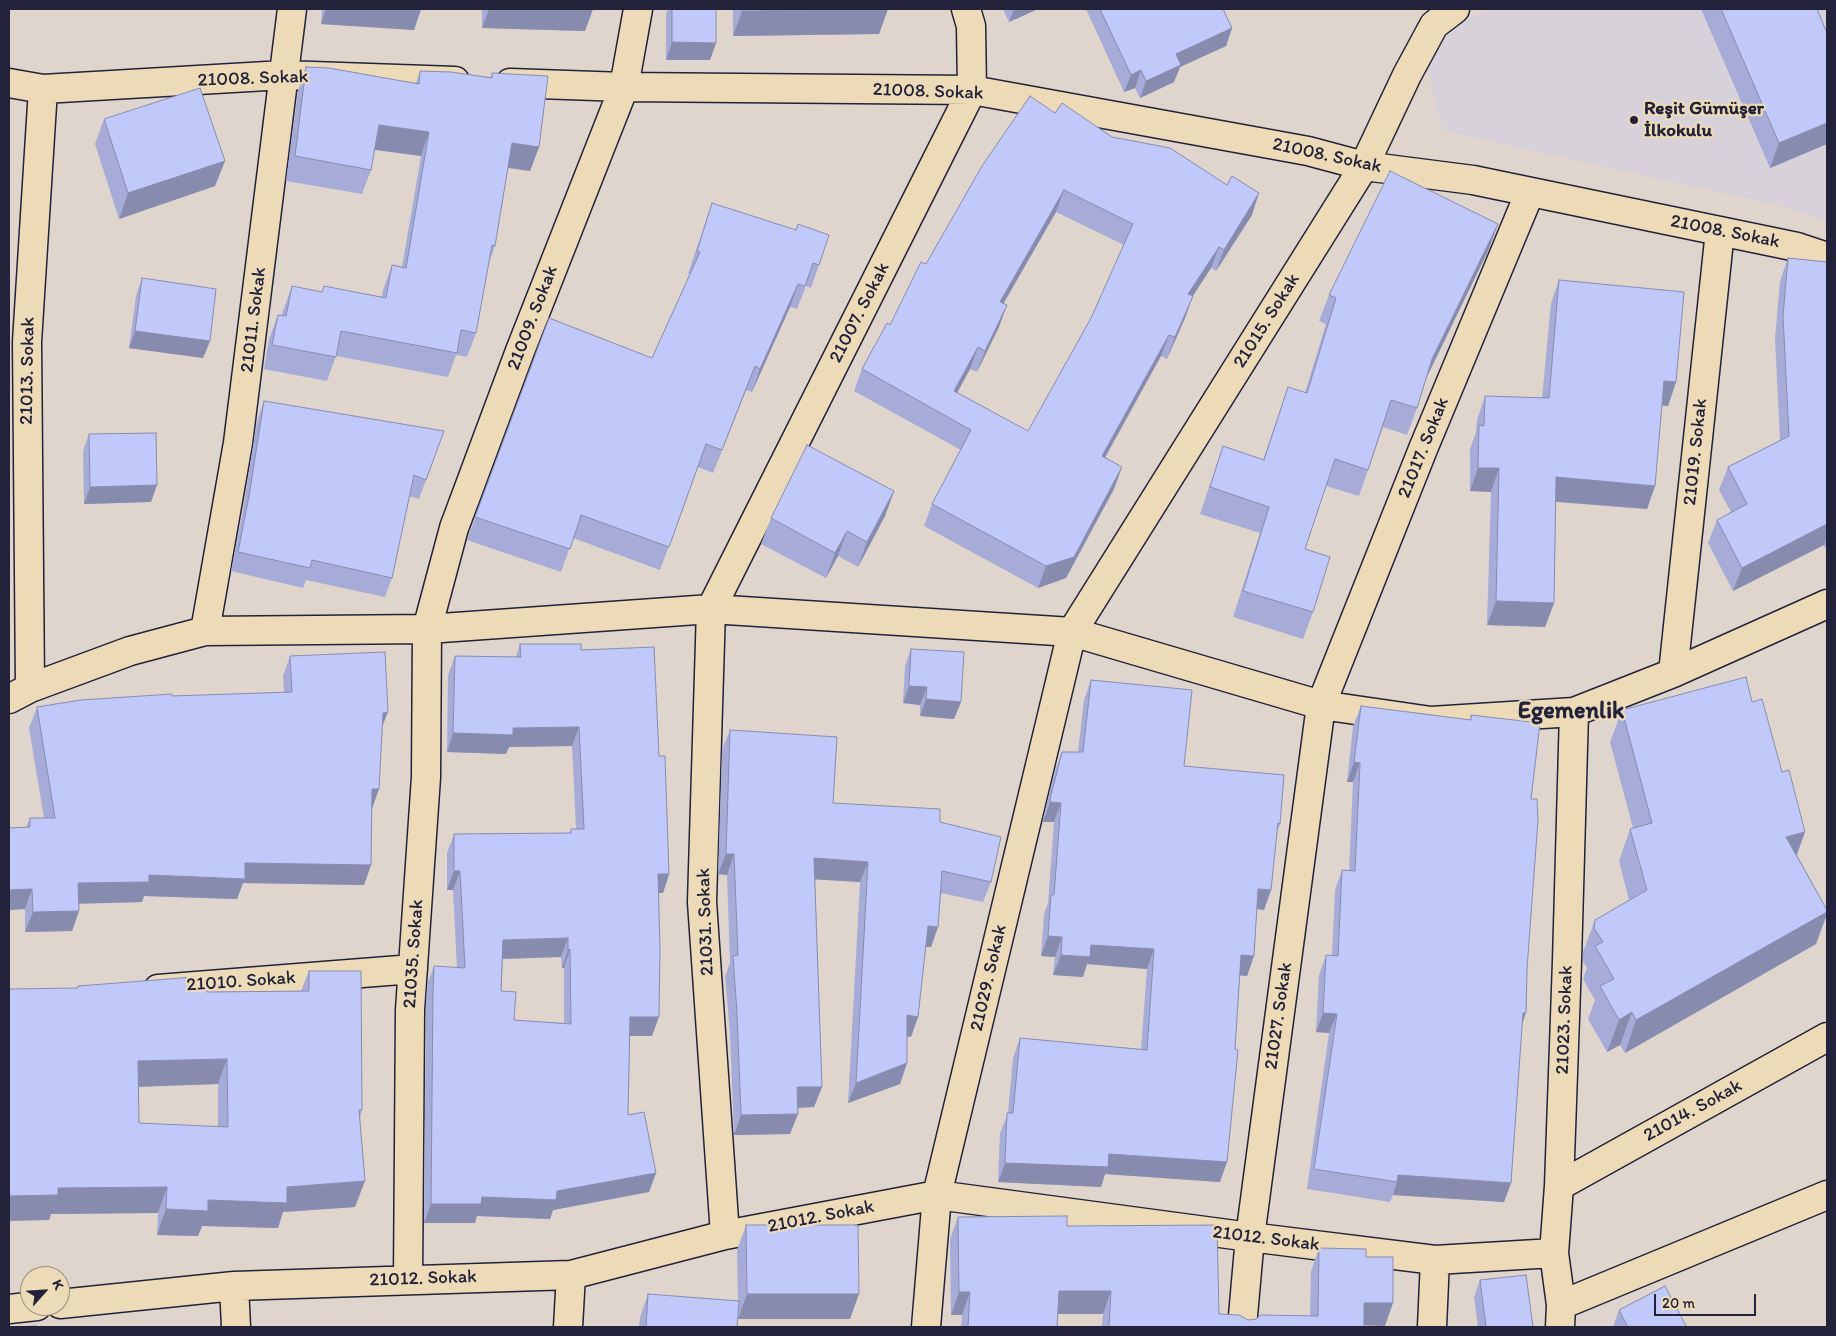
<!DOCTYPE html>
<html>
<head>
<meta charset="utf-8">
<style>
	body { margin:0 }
	#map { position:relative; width:1836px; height:1336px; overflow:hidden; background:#e0d5cc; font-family:Itim,sans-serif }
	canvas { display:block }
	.frame { position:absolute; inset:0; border:10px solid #22223b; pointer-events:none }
	.north { position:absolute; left:20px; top:1266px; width:50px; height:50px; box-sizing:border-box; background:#eddbb8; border:1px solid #9c9186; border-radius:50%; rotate:64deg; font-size:14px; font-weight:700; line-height:20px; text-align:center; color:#22223b }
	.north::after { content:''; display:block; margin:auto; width:18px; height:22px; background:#22223b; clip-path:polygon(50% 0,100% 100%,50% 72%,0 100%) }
	.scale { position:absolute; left:1654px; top:1294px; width:102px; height:22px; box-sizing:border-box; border:2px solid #22223b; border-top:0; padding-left:6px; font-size:15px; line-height:18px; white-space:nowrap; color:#22223b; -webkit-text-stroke:4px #eddbb8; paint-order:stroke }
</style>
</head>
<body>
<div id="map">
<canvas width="1836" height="1336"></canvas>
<div class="frame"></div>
<div class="north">K</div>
<div class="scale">20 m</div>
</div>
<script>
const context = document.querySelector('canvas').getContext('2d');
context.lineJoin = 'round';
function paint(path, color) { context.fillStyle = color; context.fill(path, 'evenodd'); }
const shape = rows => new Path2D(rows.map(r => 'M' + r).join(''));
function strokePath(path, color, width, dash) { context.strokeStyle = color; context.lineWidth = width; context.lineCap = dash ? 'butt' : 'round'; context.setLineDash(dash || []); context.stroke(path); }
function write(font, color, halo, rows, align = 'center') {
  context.font = font + ' Itim,sans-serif'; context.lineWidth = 4.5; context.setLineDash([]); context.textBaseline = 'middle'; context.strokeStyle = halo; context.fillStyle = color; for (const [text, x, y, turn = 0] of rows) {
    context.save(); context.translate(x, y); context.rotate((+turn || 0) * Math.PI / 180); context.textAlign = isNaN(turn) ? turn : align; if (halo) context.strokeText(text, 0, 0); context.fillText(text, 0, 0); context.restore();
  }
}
const built = shape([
	[1491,9,1823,9,1827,19,1827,221,1776,205,1444,131,1436,110,1426,56,1452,26]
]);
const street = shape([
	[9,83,43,89,284,75,455,81],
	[510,83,624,87,972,90,1308,151,1364,166,1473,180,1797,247,1827,257],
	[205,631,238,443,292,9],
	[1673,673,1720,231],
	[30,688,27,342,43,89],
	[9,699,30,688,130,651,205,631,427,629,711,609,1072,632,1321,705,1431,721,1574,712,1673,673,1827,604],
	[158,989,413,969],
	[1559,1186,1827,1037],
	[725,1235,702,902,711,609,972,90,971,26,966,9],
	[408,1280,410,1010,426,777,427,629,454,528,520,351,624,87,638,9],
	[234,1286,236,1327],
	[60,1304,234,1286,571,1275,725,1235,937,1195,1250,1237,1435,1260,1554,1253],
	[1561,1305,1827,1195],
	[9,1309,37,1306],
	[568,1327,571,1275],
	[926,1327,937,1195,1072,632,1364,166,1407,75,1434,25,1455,9],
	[1242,1327,1250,1237,1321,705,1423,449,1530,192],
	[1432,1327,1435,1260],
	[1560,1327,1561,1305,1554,1253,1559,1186,1567,961,1574,712]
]);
const wall = shape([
	[322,9,421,9,414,30,321,24],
	[482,9,593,9,585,31,482,28],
	[668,9,716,9,716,43,710,60,666,60,666,14],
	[733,9,888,9,879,34,733,36],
	[1003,9,1038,9,1009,22],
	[1086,9,1223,9,1232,28,1226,46,1180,67,1174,82,1140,98,1135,88,1124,92],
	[1701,9,1817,9,1827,33,1827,144,1770,168],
	[306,67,416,83,420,71,491,77,492,73,539,147,530,171,508,168,495,246,488,265,476,333,467,357,456,355,448,377,336,356,327,381,264,369,269,339,278,315,282,315,283,311,292,286,322,292,324,286,382,297,383,290,392,265,402,267,421,156,374,150,371,170,362,194,286,181,298,91],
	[1055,113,1112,137,1252,215,1216,271,1211,268,1192,296,1185,318,1167,359,1161,356,1105,458,1114,489,1066,578,1038,588,924,526,932,504,961,450,854,391,862,369,890,325,926,264],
	[1056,212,1124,245,1091,318,1028,431,957,393,970,369,977,372,999,327,1004,303],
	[104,119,225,161,215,186,119,219,95,144],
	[712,203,819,265,811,288,806,286,797,309,790,307,752,392,746,390,713,473,698,467,660,570,573,538,561,572,467,540,549,318,652,358,690,274,688,274],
	[1498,224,1488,251,1426,378,1417,408,1407,435,1383,427,1359,496,1326,486,1305,549,1313,612,1303,639,1233,617,1260,533,1200,514,1223,446,1263,460,1288,387,1305,393,1326,324,1319,321,1329,295],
	[1788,258,1827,262,1827,547,1825,548,1824,545,1733,591,1708,543,1717,520,1731,512,1719,490,1728,467,1780,440,1775,339,1780,281],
	[142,278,210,341,203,358,129,348,136,296],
	[1559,280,1676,382,1668,406,1662,405,1655,486,1647,509,1556,502,1554,603,1545,627,1487,625,1491,492,1470,491,1470,449,1476,432,1477,420,1485,396,1542,398,1551,303],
	[264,401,444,431,419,499,409,496,392,578,385,597,306,580,303,588,231,571,242,515,257,421],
	[89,434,151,502,84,504,83,451],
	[894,491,885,516,858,567,838,556,826,578,761,544,771,518],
	[520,644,581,650,659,756,669,874,663,893,659,893,652,1036,630,1036,628,1115,656,1173,649,1192,553,1210,550,1219,477,1216,475,1223,424,1223,426,1011,427,985,434,966,457,968,453,890,447,890,447,853,454,834,570,833,571,829,576,829,572,746,509,747,506,754,447,752,448,675,455,656,516,657],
	[561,957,562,968,564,968,564,1023,514,1020,501,991,503,959],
	[911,649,961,702,954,719,920,716,920,705,903,703,905,666],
	[290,656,382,727,372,808,371,865,364,885,243,883,237,899,144,896,142,902,79,903,79,911,72,931,25,932,25,909,9,910,9,828,26,827,30,818,44,818,29,728,37,707,172,696,284,692,283,676],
	[1091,680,1184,766,1280,824,1277,832,1271,890,1264,910,1257,909,1254,956,1247,976,1240,975,1220,1182,1105,1174,1101,1187,998,1182,1000,1133,1008,1113,1013,1058,1020,1038,1141,1049,1147,969,1087,964,1083,977,1053,975,1055,957,1041,956,1044,914,1048,903,1054,822,1043,822,1043,819,1055,771,1062,752,1078,752,1084,700],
	[1752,702,1782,772,1805,832,1797,855,1827,910,1827,914,1816,944,1625,1053,1620,1045,1607,1052,1588,1019,1595,1000,1583,979,1587,968,1583,961,1583,952,1595,920,1629,900,1619,861,1630,829,1633,828,1610,742,1622,710],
	[1361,706,1470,720,1471,715,1531,799,1522,1024,1511,1183,1504,1202,1393,1195,1390,1202,1307,1189,1329,1033,1316,1032,1319,975,1326,955,1332,955,1335,890,1342,870,1349,871,1353,782,1347,782,1353,726],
	[730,730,833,803,940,822,991,882,983,902,941,893,938,927,931,947,925,947,918,1017,911,1037,907,1037,907,1063,900,1084,848,1103,860,882,815,879,822,1087,814,1107,798,1108,798,1114,790,1134,734,1135,730,1034,725,976,730,963,727,875,718,874,722,750],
	[309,971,362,1110,360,1117,355,1207,283,1212,278,1228,202,1226,198,1236,157,1235,158,1213,51,1214,49,1220,78,986,194,987,207,992,301,991],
	[218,1084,218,1127,139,1123,139,1087],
	[958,1217,1067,1226,1219,1314,1248,1320,1310,1316,1311,1271,1319,1248,1366,1257,1385,1326,1364,1325,1364,1327,1102,1327,1103,1314,1058,1314,1057,1327,961,1327,962,1315,951,1315,950,1239],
	[746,1225,850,1319,738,1319,738,1314,737,1327,639,1327,640,1317,648,1294,738,1301,737,1250],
	[1480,1280,1533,1327,1478,1327,1474,1297],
	[1619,1310,1686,1326,1685,1327,1613,1327]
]);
const shadedWall = shape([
	[326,9,421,9,414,30,321,24],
	[489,9,593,9,585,31,482,28],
	[888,9,879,34,733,36,742,11],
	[1014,9,1038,9,1009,22],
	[1232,28,1226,46,1180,67,1174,82,1140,98,1146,81,1176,54],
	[672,42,716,43,710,60,666,60],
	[1141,70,1135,88,1124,92,1131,75],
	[1827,123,1827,144,1770,168,1779,143],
	[379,125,429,132,421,156,370,149],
	[512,143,539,147,530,171,503,167],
	[225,161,215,186,119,219,128,193],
	[1064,190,1056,212,992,323,1000,302],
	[1259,193,1252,215,1216,271,1224,250],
	[1498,224,1488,251,1423,385,1432,359],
	[1219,247,1211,268,1180,316,1188,294],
	[798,284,790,307,752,392,760,369],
	[1193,296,1185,318,1167,359,1175,337],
	[1007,305,999,327,977,372,985,351],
	[135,331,210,341,203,358,129,348],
	[1169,335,1161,356,1094,477,1102,456],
	[978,347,970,369,946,413,954,391],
	[755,366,746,390,713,473,722,450],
	[1664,381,1676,382,1668,406,1655,405],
	[1122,467,1114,489,1066,578,1038,588,1046,566],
	[1478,468,1499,468,1491,492,1470,491],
	[1556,477,1655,486,1647,509,1548,501],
	[157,485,151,502,84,504,90,487],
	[894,491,885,516,858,567,867,542],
	[1827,524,1827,536,1824,545,1733,591,1742,568],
	[847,531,838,556,826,578,835,553],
	[1496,601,1554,603,1545,627,1487,625],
	[909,686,927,687,920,705,903,703],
	[926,699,961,702,954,719,920,716],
	[388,712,380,732,383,713],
	[579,727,572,746,509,747,506,754,447,752,453,733,513,728],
	[1354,762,1360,763,1353,782,1347,782],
	[372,789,379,789,372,809],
	[1050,802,1061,803,1054,822,1043,822],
	[1805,832,1793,864,1786,837],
	[726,854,734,854,727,875,718,874],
	[814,858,868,862,860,882,807,879],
	[245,863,371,865,364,885,243,883,237,899,144,896,142,902,71,904,78,883,149,875],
	[454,871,460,871,453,890,447,890],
	[658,874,669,874,663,893,651,893],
	[32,889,25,909,9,910,9,890],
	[1258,889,1271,890,1264,910,1251,908],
	[79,911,72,931,25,932,33,912],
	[1827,912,1827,914,1816,944,1625,1053,1636,1020],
	[928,926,938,927,931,947,920,947],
	[1048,936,1062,937,1055,957,1041,956],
	[568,938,561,957,497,959,503,940],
	[1091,945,1154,949,1147,969,1087,964,1083,977,1053,975,1061,955],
	[570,949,564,968,562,968,568,950],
	[1241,955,1254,956,1247,976,1234,975],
	[1632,1012,1620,1045,1607,1052,1619,1020],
	[1323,1013,1337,1014,1329,1033,1316,1032],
	[1523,1013,1526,1013,1519,1033],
	[907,1015,918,1017,911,1037,899,1036],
	[630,1017,659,1017,652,1036,623,1036],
	[227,1059,218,1084,129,1087,138,1061],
	[907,1063,900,1084,848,1103,856,1083],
	[797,1087,822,1087,814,1107,790,1108],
	[798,1114,790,1134,734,1135,741,1115],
	[1109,1154,1227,1162,1220,1182,1105,1174,1101,1187,998,1182,1005,1163],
	[656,1173,649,1192,553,1210,550,1219,477,1216,475,1223,424,1223,431,1204,482,1197,557,1191],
	[1398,1175,1511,1183,1504,1202,1393,1195,1397,1182],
	[365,1181,355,1207,283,1212,278,1228,202,1226,198,1236,157,1235,166,1209,208,1200,287,1187],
	[167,1187,158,1213,51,1214,49,1220,9,1221,9,1196,58,1188],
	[1059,1291,1111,1291,1103,1314,1051,1314],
	[959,1292,970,1292,962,1315,951,1315],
	[747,1294,859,1294,850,1319,738,1319],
	[1364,1303,1393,1303,1385,1326,1356,1325]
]);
const building = shape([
	[672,9,716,9,716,43,672,42,672,9],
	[742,9,888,9,742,11,742,9],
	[1100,9,1223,9,1232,28,1176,54,1181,65,1146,81,1141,70,1131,75,1100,9],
	[1721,9,1817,9,1827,33,1827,123,1779,143,1721,9],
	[306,67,329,68,419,84,420,71,451,72,492,78,492,73,548,76,539,147,512,143,495,246,492,245,476,333,461,330,457,353,341,331,336,357,272,345,278,315,286,316,292,286,322,292,324,286,386,298,392,265,406,268,429,132,379,125,371,170,295,156,306,67],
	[200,88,225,161,128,193,104,119,200,88],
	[1030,96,1055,113,1062,103,1112,137,1170,148,1227,185,1232,176,1259,193,1224,250,1219,247,1188,294,1193,296,1175,337,1169,335,1102,456,1122,467,1074,557,1046,566,932,504,971,430,862,369,887,323,890,325,921,262,926,264,982,166,1030,96],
	[1064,190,1133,224,1091,318,1028,431,954,391,978,347,985,351,1007,305,1000,302,1064,190],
	[1390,171,1498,224,1432,359,1417,408,1391,400,1368,470,1335,459,1305,549,1330,557,1313,612,1243,591,1269,507,1210,487,1223,446,1264,460,1288,387,1307,393,1336,298,1329,295,1390,171],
	[712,203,796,230,798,224,829,235,819,265,813,263,805,286,798,284,760,369,755,366,722,450,706,444,669,547,581,515,570,549,475,517,549,318,652,358,700,252,697,251,712,203],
	[1788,258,1827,262,1827,524,1742,568,1717,520,1747,504,1728,467,1789,436,1783,316,1788,258],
	[142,278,216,289,210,341,135,331,142,278],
	[1559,280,1684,292,1676,382,1664,381,1655,486,1556,477,1554,603,1496,601,1499,468,1478,468,1479,425,1484,426,1485,396,1549,398,1559,280],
	[264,401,444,431,426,480,414,475,392,578,312,560,310,568,238,552,249,496,264,401],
	[156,433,157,485,90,487,89,434,156,433],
	[807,445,894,491,867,542,847,531,835,553,771,518,807,445],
	[520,644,581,644,581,650,654,647,659,756,665,756,669,874,658,874,660,947,659,1017,630,1017,628,1115,644,1112,656,1173,557,1191,556,1200,482,1197,481,1204,431,1204,433,992,434,966,465,968,460,871,454,871,454,834,571,833,571,829,584,829,579,727,513,728,513,735,453,733,455,656,521,657,520,644],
	[568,938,568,950,570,949,571,1024,514,1020,516,992,501,991,503,940,568,938],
	[911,649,964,652,961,702,926,699,927,687,909,686,911,649],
	[385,652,388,712,383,713,379,789,372,789,371,865,245,863,245,879,149,875,149,882,78,883,79,911,33,912,32,889,9,890,9,828,30,827,30,818,55,818,37,707,81,700,172,694,172,696,292,692,290,656,385,652],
	[1746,677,1752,702,1762,699,1782,772,1789,770,1805,832,1786,837,1827,910,1827,912,1636,1020,1632,1012,1619,1020,1600,986,1614,979,1595,946,1603,942,1594,928,1595,920,1647,890,1630,829,1652,823,1622,710,1746,677],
	[1091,680,1192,690,1184,766,1284,775,1280,824,1278,823,1271,890,1258,889,1254,956,1241,955,1235,1049,1238,1050,1227,1162,1109,1154,1108,1167,1005,1163,1007,1113,1013,1113,1020,1038,1147,1050,1154,949,1091,945,1090,957,1061,955,1062,937,1048,936,1051,895,1054,895,1061,803,1050,802,1050,799,1062,752,1083,752,1091,680],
	[1361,706,1471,720,1471,715,1540,723,1531,799,1537,799,1538,820,1527,969,1526,1013,1523,1013,1511,1183,1398,1175,1397,1182,1314,1169,1337,1014,1323,1013,1326,955,1338,956,1342,870,1355,871,1360,763,1354,762,1361,706],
	[730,730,837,737,833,803,940,809,940,822,1001,837,991,882,942,871,938,927,928,926,918,1017,907,1015,907,1063,856,1083,868,862,814,858,822,1087,797,1087,798,1114,741,1115,737,1013,733,956,738,955,734,854,726,854,730,730],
	[309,971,361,971,362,1110,359,1110,365,1181,287,1187,287,1203,208,1200,208,1211,166,1209,167,1187,58,1188,58,1195,9,1196,9,989,78,988,78,986,194,977,194,987,206,986,207,992,309,991,309,971],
	[227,1059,228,1127,139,1123,138,1061,227,1059],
	[1067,1216,1067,1226,1217,1225,1219,1314,1239,1315,1248,1320,1256,1319,1261,1315,1318,1316,1319,1248,1366,1249,1366,1257,1393,1257,1393,1303,1364,1303,1364,1327,1109,1327,1111,1291,1059,1291,1057,1327,968,1327,970,1292,959,1292,958,1217,1067,1216],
	[746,1225,858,1225,859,1294,747,1294,746,1225],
	[1526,1275,1533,1327,1486,1327,1480,1280,1526,1275],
	[1665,1286,1686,1326,1683,1327,1628,1327,1619,1310,1665,1286],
	[648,1294,739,1301,737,1327,646,1327,648,1294],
	[36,1326,36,1327,14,1327,36,1326]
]);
const markers = [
	[1634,120,5,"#22223b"]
];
const streetNames = [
	["21008. Sokak",253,79,-2],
	["21008. Sokak",928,92,2],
	["21008. Sokak",1327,156,12],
	["21008. Sokak",1725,232,11],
	["21007. Sokak",860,313,-63],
	["21009. Sokak",533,318,-69],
	["21011. Sokak",254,320,-83],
	["21015. Sokak",1267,321,-58],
	["21013. Sokak",28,371,-89],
	["21017. Sokak",1424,448,-68],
	["21019. Sokak",1696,452,-84],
	["21031. Sokak",706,922,-92],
	["21035. Sokak",414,954,-86],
	["21029. Sokak",989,978,-77],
	["21010. Sokak",241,982,-4],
	["21027. Sokak",1279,1016,-82],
	["21023. Sokak",1565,1020,-88],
	["21014. Sokak",1693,1111,-29],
	["21012. Sokak",821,1217,-11],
	["21012. Sokak",1266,1239,7],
	["21012. Sokak",423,1279,-2]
];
const poiNames = [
	["Reşit Gümüşer",1644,109],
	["İlkokulu",1644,131]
];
const districtNames = [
	["Egemenlik",1571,712]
];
paint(built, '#d7d1da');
strokePath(street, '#22223b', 31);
strokePath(street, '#eddbb8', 28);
paint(wall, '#a6acd7');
paint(shadedWall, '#878caf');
paint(building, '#c1c8fa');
strokePath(building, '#878caf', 1);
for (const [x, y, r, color] of markers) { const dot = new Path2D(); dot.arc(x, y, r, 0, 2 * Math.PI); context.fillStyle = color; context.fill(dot); strokePath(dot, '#eddbb8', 2); }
write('19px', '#22223b', '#eddbb8', streetNames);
write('bold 19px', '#22223b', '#eddbb8', poiNames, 'left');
write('bold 24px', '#22223b', '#eddbb8', districtNames);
</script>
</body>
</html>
